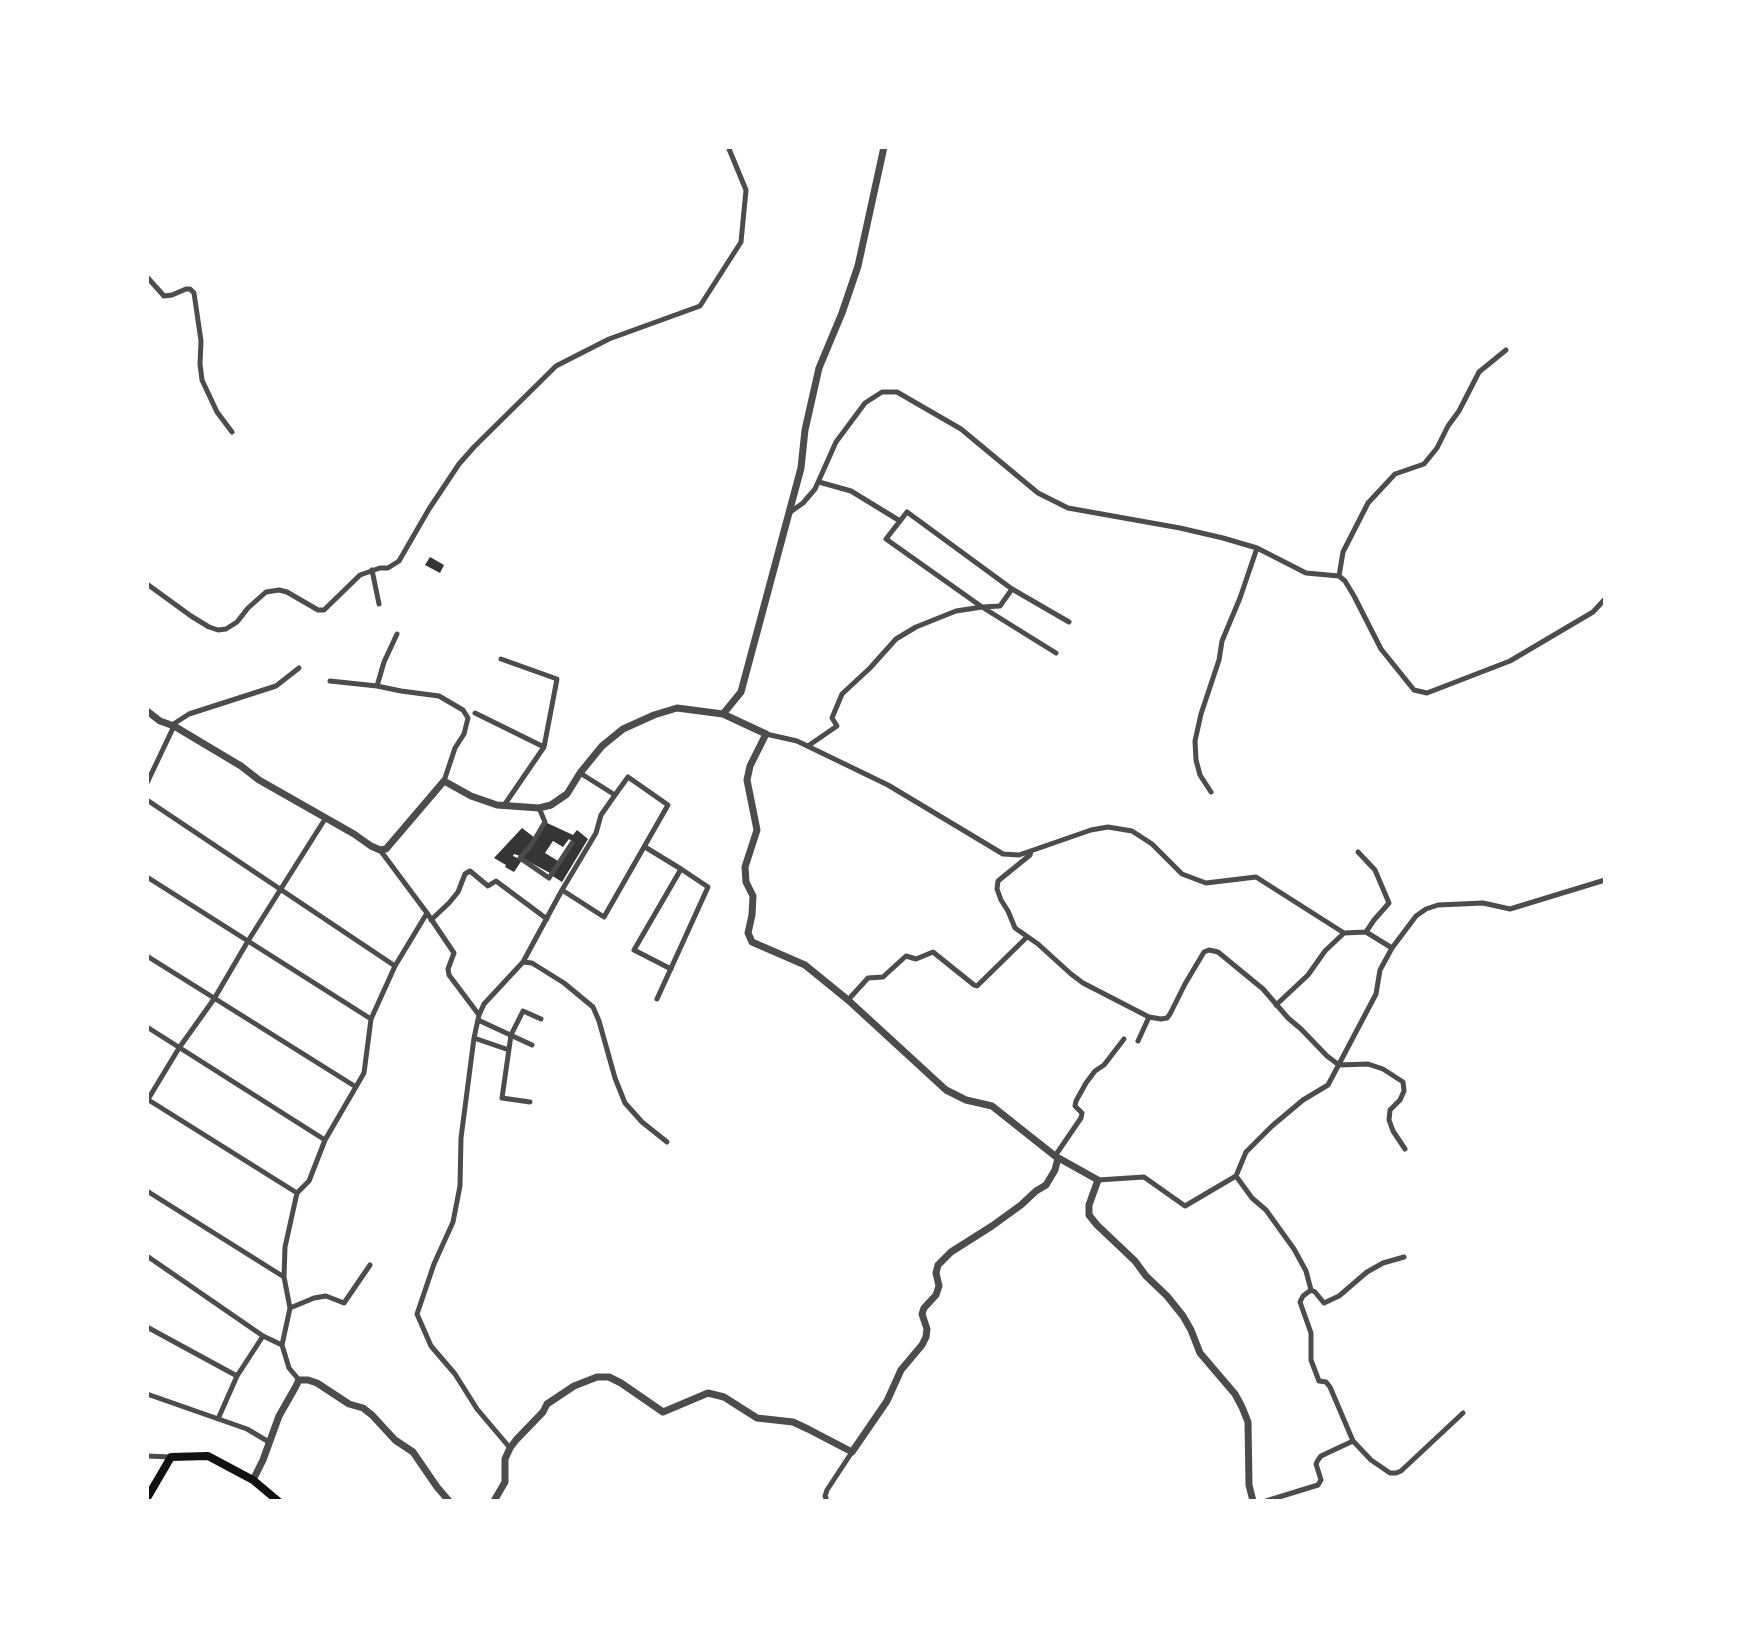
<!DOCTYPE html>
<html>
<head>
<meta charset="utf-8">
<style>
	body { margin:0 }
	#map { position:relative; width:1752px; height:1648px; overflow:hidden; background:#fff; font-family:"PT Sans Narrow",sans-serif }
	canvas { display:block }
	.frame { position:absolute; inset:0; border:149px solid #fff; pointer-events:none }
</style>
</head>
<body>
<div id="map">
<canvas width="1752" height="1648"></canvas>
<div class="frame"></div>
</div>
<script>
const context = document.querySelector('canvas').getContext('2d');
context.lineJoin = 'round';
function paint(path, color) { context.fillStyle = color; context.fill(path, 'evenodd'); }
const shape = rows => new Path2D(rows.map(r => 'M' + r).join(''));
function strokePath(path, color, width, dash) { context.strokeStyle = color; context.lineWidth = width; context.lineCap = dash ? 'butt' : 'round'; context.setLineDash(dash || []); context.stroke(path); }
const building = shape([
	[430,557,444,565,440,573,425,565],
	[545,822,573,835,577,830,588,839,562,882,551,875,573,842,569,839,563,847,553,841,545,853,558,861,550,873,522,858],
	[522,828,535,838,520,856,514,854,513,856,522,860,514,872,505,867,506,865,494,858]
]);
const minor = shape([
	[147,277,164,296,172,295,186,289,190,289,194,293,201,341,200,364,202,380,217,412,232,432],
	[819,482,851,491,900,521],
	[789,513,803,503,815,489,836,442,865,403,882,392,897,392,961,429,1038,493,1068,508,1180,528,1223,538,1257,548,1306,573,1339,576,1345,581,1354,596,1381,649,1414,690,1427,693,1510,661,1593,612,1605,599],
	[372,570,379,604],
	[1339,576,1343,552,1368,503,1395,474,1424,464,1437,448,1448,426,1459,411,1479,372,1506,350],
	[147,584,191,616,209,627,218,630,226,629,237,622,248,608,266,592,279,590,287,592,318,610,324,610,360,575,380,568,388,568,399,561,429,509,459,464,474,447,556,366,609,339,700,306,741,242,746,190,729,149,731,147],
	[1056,653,982,607,886,539,907,512,1012,589,1069,622],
	[501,659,557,679,544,747,505,804],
	[330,681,377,686,401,691,439,696,463,710,468,718,464,734,455,748,444,781],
	[377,686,384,662,397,634],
	[475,713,544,747],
	[172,725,189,714,276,686,299,668],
	[766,734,797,741,888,785,1003,854,1019,855,1091,830,1108,827,1132,831,1152,844,1182,874,1206,883,1256,877,1344,933,1366,932,1392,948,1416,916,1426,909,1438,905,1483,903,1510,909,1605,880],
	[808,746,837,726,832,718,842,694,870,668,896,639,916,627,956,611,982,607,1000,606,1012,589],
	[147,783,174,726],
	[1211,792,1200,775,1196,760,1195,741,1201,714,1219,660,1222,641,1240,598,1257,548],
	[147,800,395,966],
	[539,808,545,822,532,844,520,858,549,878,572,843],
	[645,847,681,869,634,950,671,969],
	[380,850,427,913,454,953,448,969,449,975,479,1015],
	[1031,851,1030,855,998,881,997,889,1001,900,1008,911,1015,928,1038,944,1071,974,1083,983,1149,1017,1161,1019,1167,1018,1170,1014,1185,984,1204,952,1209,950,1218,952,1263,989,1288,1018,1301,1029,1327,1056,1339,1065,1368,1064,1383,1069,1403,1082,1404,1091,1400,1100,1390,1110,1389,1120,1393,1131,1405,1149],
	[1358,852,1375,870,1389,903,1374,920,1366,932],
	[147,877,371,1019],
	[562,890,604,917,668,805,628,777,615,795],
	[431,920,449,903,458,892,465,874,470,871,488,886,496,881,547,919],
	[147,956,356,1087],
	[523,962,562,890,596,833,601,815,615,795,580,773],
	[657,999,708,887,681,869],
	[848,1000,868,978,883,977,906,956,916,959,933,952,974,985,977,986,1027,937],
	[1276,1005,1308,975,1325,951,1344,933],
	[478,1020,532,1045],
	[147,1027,325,1140],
	[474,1038,509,1050],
	[1138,1041,1149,1017],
	[147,1099,297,1193],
	[147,1101,179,1048,214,999,248,941,325,819],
	[530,1102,502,1098,511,1035,523,1011,541,1019],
	[1055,1156,1081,1118,1082,1113,1075,1106,1076,1101,1086,1083,1095,1071,1104,1065,1124,1039],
	[1236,1176,1246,1152,1272,1126,1303,1100,1328,1085,1376,994,1380,970,1392,948],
	[1098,1180,1144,1177,1185,1206,1236,1176,1252,1198,1266,1210,1294,1249,1306,1271,1311,1290,1303,1296,1300,1302,1311,1333,1311,1360,1319,1381,1326,1382,1330,1387,1353,1441],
	[147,1191,284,1277],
	[147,1256,263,1336,282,1345],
	[1311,1290,1315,1292,1324,1303,1339,1296,1367,1272,1383,1263,1404,1257],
	[290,1308,314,1298,326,1296,344,1303,370,1265],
	[147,1327,237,1376],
	[299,1380,289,1368,282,1345,290,1308,284,1277,285,1247,297,1193,309,1181,325,1140,364,1073,371,1019,395,966,427,913],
	[147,1394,247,1429,269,1442],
	[218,1419,237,1376,263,1336],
	[510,1448,477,1409,455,1374,431,1346,417,1314,434,1264,453,1222,460,1186,461,1138,474,1038,479,1015,484,1004,523,962,532,963,564,983,593,1007,599,1021,615,1078,625,1103,642,1122,667,1142],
	[147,1456,171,1457],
	[827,1501,825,1496,827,1490,852,1452],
	[1266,1501,1318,1485,1321,1480,1316,1464,1318,1460,1321,1456,1353,1441,1371,1460,1390,1473,1396,1473,1401,1471,1463,1413]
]);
const tertiary = shape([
	[147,711,160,721,174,726,241,766,259,780,354,834,371,846,380,850,386,849,444,781,471,796,497,805,539,808,551,805,567,794,580,773,602,746,623,729,654,715,677,708,723,714,766,734,750,766,747,780,757,830,745,867,746,882,753,896,752,915,748,933,752,942,805,965,848,1000,946,1090,966,1100,992,1106,1055,1156,1098,1180,1089,1205,1089,1215,1097,1225,1135,1261,1146,1276,1167,1296,1183,1316,1191,1330,1200,1353,1235,1394,1242,1407,1248,1422,1249,1485,1253,1501],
	[723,714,741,692,801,468,805,430,819,368,842,313,858,266,884,147],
	[253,1480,263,1460,279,1416,295,1388,299,1380,308,1380,317,1383,349,1404,363,1408,372,1415,395,1440,413,1452,437,1487,449,1501],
	[494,1501,505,1482,505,1459,510,1448,516,1440,543,1412,547,1404,574,1386,597,1377,609,1377,621,1383,663,1412,708,1393,724,1397,757,1418,793,1422,808,1429,852,1452,887,1401,901,1370,922,1345,926,1337,927,1329,922,1314,924,1308,936,1295,939,1286,936,1273,938,1265,951,1252,992,1226,1021,1205,1036,1191,1046,1185,1055,1170,1058,1158]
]);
const secondary = shape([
	[147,1498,171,1457,208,1456,253,1480,278,1501]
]);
paint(building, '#353535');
strokePath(minor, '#4c4c4c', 5);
strokePath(tertiary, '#4c4c4c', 7);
strokePath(secondary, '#111', 8);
</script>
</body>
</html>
